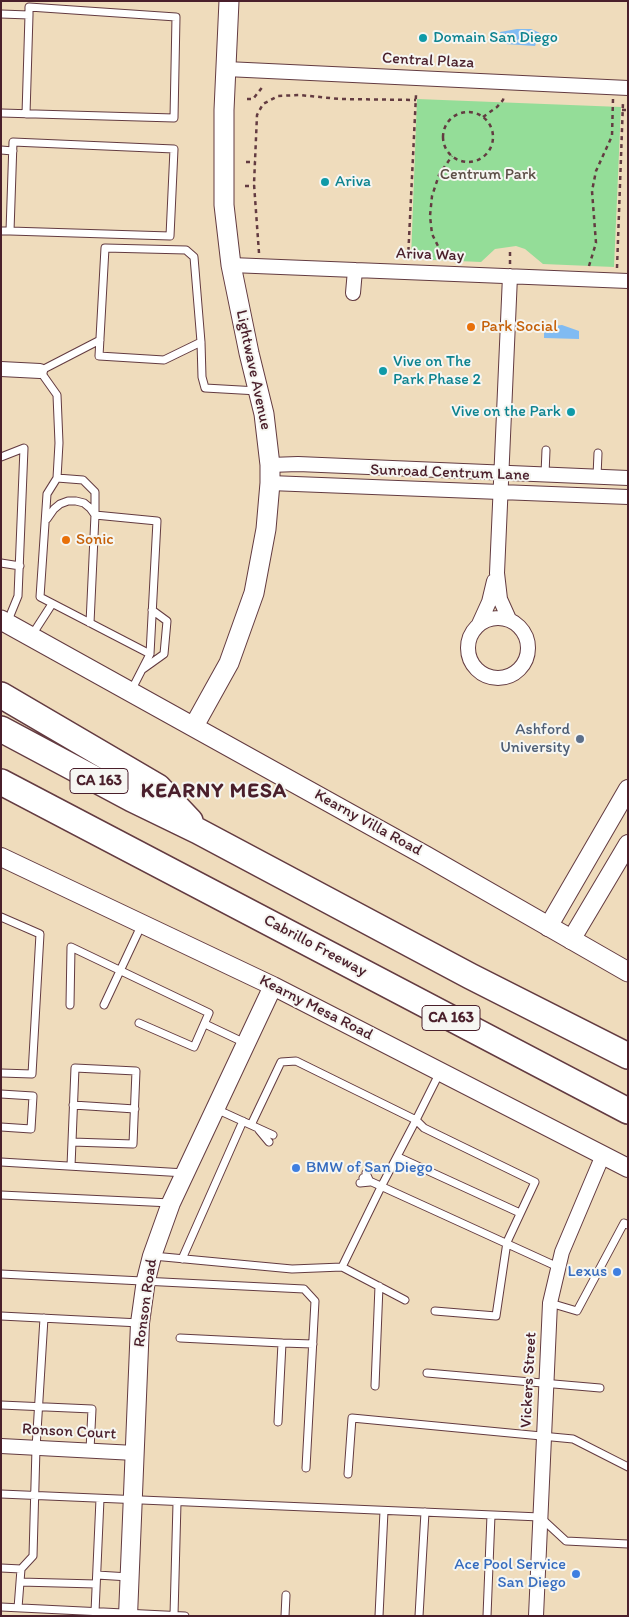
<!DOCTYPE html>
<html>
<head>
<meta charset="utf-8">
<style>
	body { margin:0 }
	#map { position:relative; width:629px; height:1617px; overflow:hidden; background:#efdcbc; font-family:Itim,sans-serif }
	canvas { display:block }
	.frame { position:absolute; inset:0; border:2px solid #4a1f2b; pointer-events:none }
</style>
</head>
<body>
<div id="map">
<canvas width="629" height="1617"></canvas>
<div class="frame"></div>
</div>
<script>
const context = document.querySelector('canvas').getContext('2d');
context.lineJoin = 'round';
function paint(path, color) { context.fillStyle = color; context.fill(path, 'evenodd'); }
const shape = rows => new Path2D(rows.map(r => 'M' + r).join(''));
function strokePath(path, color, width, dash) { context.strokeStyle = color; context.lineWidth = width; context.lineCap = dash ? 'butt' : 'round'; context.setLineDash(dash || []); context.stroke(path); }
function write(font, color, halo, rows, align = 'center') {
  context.font = font + ' Itim,sans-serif'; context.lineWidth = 4; context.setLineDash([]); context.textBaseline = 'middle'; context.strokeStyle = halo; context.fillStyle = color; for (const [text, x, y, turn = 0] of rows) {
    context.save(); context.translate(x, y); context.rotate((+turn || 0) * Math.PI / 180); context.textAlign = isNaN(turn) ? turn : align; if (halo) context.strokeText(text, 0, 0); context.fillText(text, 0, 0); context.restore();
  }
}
const green = shape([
	[417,99,621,107,614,267,543,264,525,249,516,246,495,249,481,262,411,259]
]);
const water = shape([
	[517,29,531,29,540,33,535,46,505,44,500,32],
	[562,325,579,331,579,339,544,338,544,330,553,326]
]);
const path = shape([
	[247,99,253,99,264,85],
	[622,110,628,110],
	'443 137a25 25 0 1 1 50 0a25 25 0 1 1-50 0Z',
	[483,117,497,107,503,100,504,96],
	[246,162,255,162],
	[245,186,255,186],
	[259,253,254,184,257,115,263,104,278,96,299,95,340,99,416,100],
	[408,259,416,95],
	[445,260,432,234,430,216,432,196,439,175,452,156],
	[510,264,510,250],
	[589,266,596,243,592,191,596,171,612,136,613,99],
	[617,268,623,102]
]);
const service = shape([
	[1,14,29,15,29,7,176,17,174,118,1,113],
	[26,114,29,15],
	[1,150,13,151],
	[1,231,10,231,170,236,174,149,13,142,10,231],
	[100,340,40,371,57,395,59,443,57,478,47,494,40,597,150,654],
	[201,342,164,360,99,356,105,248,186,250,194,257,201,342,202,377,205,388,258,391],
	[1,457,24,448,18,596,7,623],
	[545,474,546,450],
	[597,476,598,453],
	[57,478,83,480,95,492,95,515,157,521,150,654,131,691],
	[47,519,54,509,60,504,68,501,76,501,84,503,90,508,95,515,90,623],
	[1,563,20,566],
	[32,635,52,604],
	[143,669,164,654,167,621,152,610],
	[1,917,40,934,32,1074,1,1073],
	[70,1005,71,947,209,1013,194,1047,139,1023],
	[104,1005,142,924],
	[205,1024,245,1043],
	[1,1094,33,1096,31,1129,1,1127],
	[73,1105,135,1109],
	[216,1109,273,1135],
	[251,1125,281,1062,296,1061,416,1120,440,1072],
	[259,1130,269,1142],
	[398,1157,520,1213],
	[1,1162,185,1173],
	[71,1166,75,1068,136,1071,133,1144,72,1142],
	[363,1178,558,1267],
	[360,1183,370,1182,366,1173],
	[1,1195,171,1203],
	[153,1256,292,1269,342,1267,381,1187,416,1120,424,1128,535,1182,507,1242,496,1316,435,1311],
	[182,1259,243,1121],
	[342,1267,405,1300],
	[1,1274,304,1289,315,1301,306,1468],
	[550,1303,577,1311,624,1223,628,1225],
	[1,1316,140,1323],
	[180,1338,282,1343],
	[427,1373,600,1388],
	[375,1386,379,1286],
	[1,1405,92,1409,90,1450],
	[278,1422,282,1343,313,1344],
	[348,1474,352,1418,573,1439,628,1467],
	[1,1494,540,1517,566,1541,628,1544],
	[1,1568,21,1569,18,1608],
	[21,1569,33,1556,36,1448,44,1318],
	[97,1575,129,1577],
	[20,1582,96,1584],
	[1,1607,185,1616],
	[95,1612,100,1499],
	[174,1615,177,1503],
	[285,1616,286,1595],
	[379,1616,384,1511],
	[419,1616,425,1512],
	[487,1616,491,1515]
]);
const minor = shape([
	[226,69,628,88],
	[231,265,628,281],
	[353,293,355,270],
	[1,369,40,371],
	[270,465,298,464,628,478],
	[270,483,628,497],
	'468 648a30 30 0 1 1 60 0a30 30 0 1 1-60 0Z',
	[509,619,500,599,497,573,510,276],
	[479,624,489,602,494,581],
	[1,1446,135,1453],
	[536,1616,550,1303,562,1252,603,1155]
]);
const tertiary = shape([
	[1,857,273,986,628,1168],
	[548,927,628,789],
	[571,940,628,844],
	[128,1616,140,1323,146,1280,152,1256,171,1203,273,986]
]);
const secondary = shape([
	[1,620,426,856,628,972],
	[194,726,229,663,254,593,266,529,270,483,270,465,264,414,249,353,231,265,224,205,224,110,229,1]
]);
const motorway = shape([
	[1,695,158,787,190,821],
	[1,729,132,799,198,831,470,976,628,1056],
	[1,782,628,1111]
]);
const markers = [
	[423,38,5,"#0f9aa8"],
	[325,182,5,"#0f9aa8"],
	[471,327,5,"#e8710a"],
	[383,371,5,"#0f9aa8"],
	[571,412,5,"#0f9aa8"],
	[66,540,5,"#e8710a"],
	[580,739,5,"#5c6f8a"],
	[296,1168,5,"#3f7fe0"],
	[617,1272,5,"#3f7fe0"],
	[576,1574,5,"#3f7fe0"]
];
const shields = [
	[99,781,58],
	[451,1018,58]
];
const shieldNames = [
	["CA 163",99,781],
	["CA 163",451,1018]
];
const cultureNames = [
	["Domain San Diego",433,38],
	["Ariva",335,182],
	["Vive on The",393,362],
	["Park Phase 2",393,380],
	["Vive on the Park",561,412,"right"]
];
const streetNames = [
	["Central Plaza",428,61,3],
	["Ariva Way",430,255,2],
	["Lightwave Avenue",253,370,78],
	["Sunroad Centrum Lane",450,473,2],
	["Kearny Villa Road",368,823,29],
	["Cabrillo Freeway",315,946,28],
	["Kearny Mesa Road",316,1008,27],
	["Ronson Road",146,1303,-82],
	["Vickers Street",529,1380,-87],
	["Ronson Court",69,1432,3]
];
const parkNames = [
	["Centrum Park",488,175]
];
const foodNames = [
	["Park Social",481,327],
	["Sonic",76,540]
];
const serviceNames = [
	["Ashford",570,730],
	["University",570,748]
];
const shopNames = [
	["BMW of San Diego",306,1168,"left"],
	["Lexus",607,1272],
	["Ace Pool Service",566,1565],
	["San Diego",566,1583]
];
const districtNames = [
	["KEARNY MESA",214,792]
];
paint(green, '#94dd98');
paint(water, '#80bbf2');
strokePath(service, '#633b41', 9);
strokePath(minor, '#633b41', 16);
strokePath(tertiary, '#633b41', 20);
strokePath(secondary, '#633b41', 21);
strokePath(motorway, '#633b41', 28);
strokePath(path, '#633b41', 2.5, [4, 4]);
strokePath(service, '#fff', 7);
strokePath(minor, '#fff', 14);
strokePath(tertiary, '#fff', 18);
strokePath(secondary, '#fff', 19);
strokePath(motorway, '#fff', 25);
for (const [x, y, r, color] of markers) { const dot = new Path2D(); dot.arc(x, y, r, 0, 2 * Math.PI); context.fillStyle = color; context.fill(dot); strokePath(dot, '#f6f6f2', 2); }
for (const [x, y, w] of shields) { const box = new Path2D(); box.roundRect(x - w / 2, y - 12.5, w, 25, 4); context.fillStyle = '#f6f6f2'; context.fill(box); strokePath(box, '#4a1f2b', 1); }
write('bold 15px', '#4a1f2b', null, shieldNames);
write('16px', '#0d838f', '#f6f6f2', cultureNames, 'left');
write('16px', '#4a1f2b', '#f6f6f2', streetNames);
write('16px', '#5c4e46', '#f6f6f2', parkNames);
write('16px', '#c56008', '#f6f6f2', foodNames, 'left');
write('16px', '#4e5e75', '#f6f6f2', serviceNames, 'right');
write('16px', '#366cbe', '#f6f6f2', shopNames, 'right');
context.letterSpacing = '1px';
write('bold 21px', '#4a1f2b', '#f6f6f2', districtNames);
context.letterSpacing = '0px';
</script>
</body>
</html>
